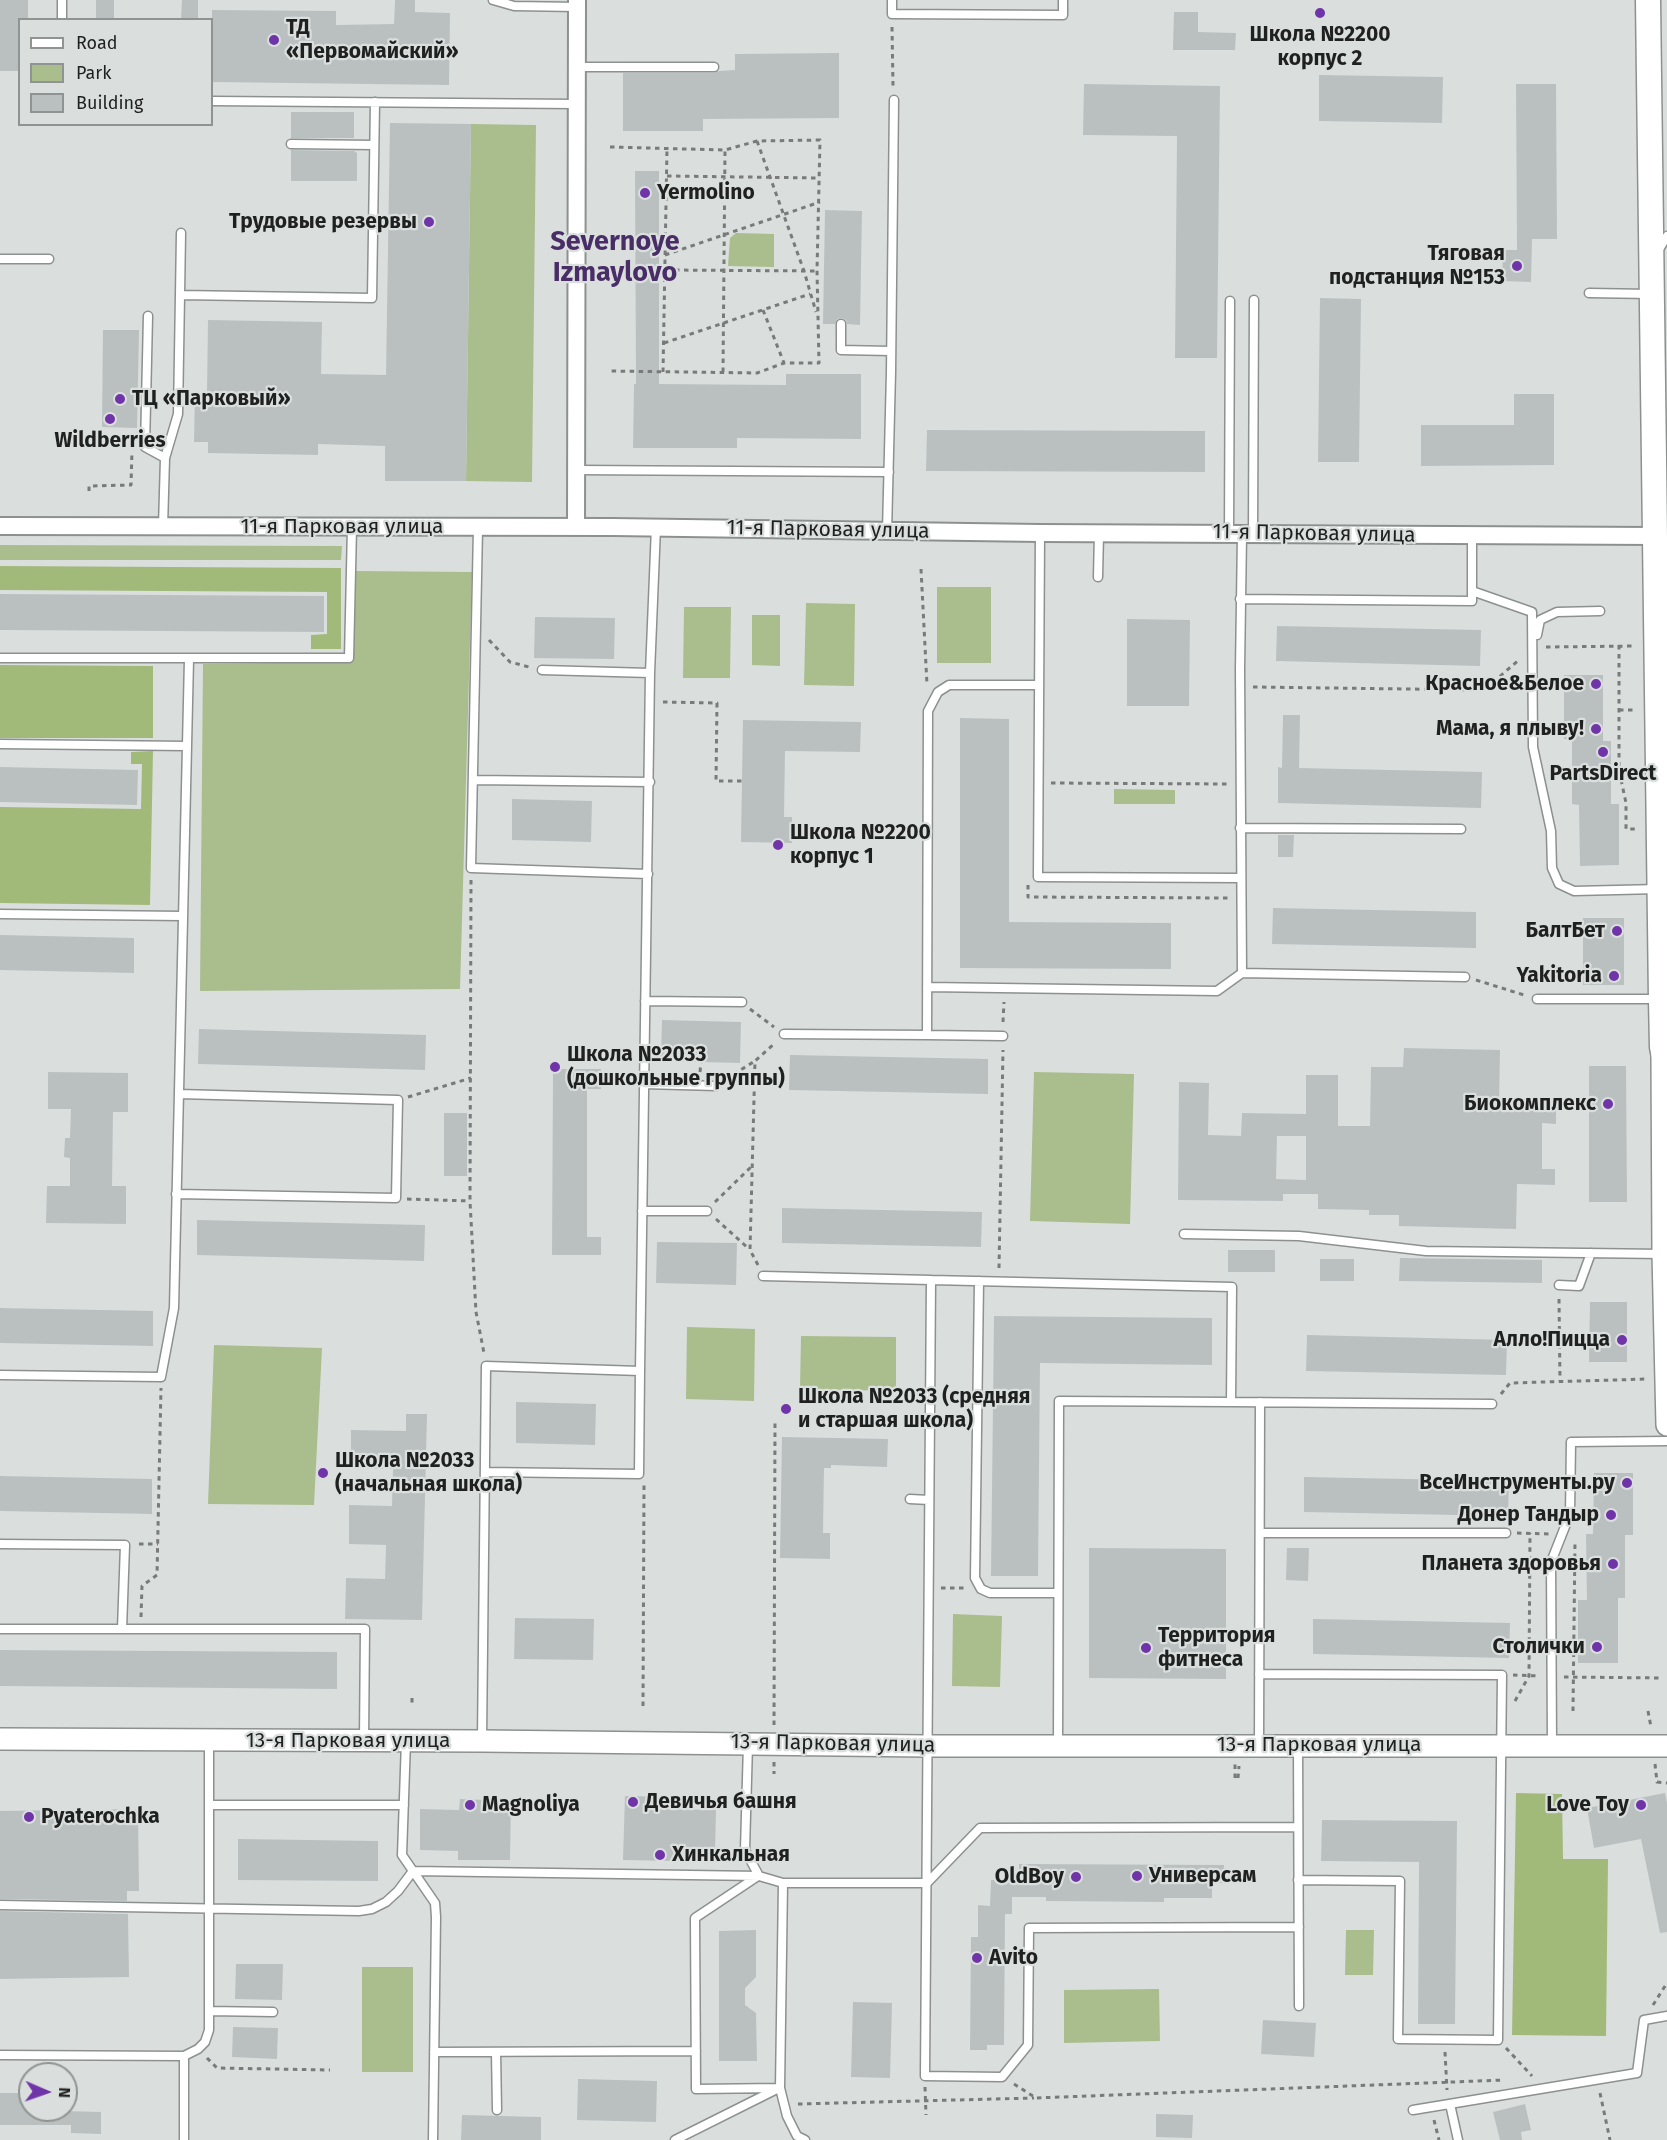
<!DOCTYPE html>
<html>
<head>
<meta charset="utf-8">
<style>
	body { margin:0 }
	#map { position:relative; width:1667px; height:2140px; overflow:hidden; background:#dadfde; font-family:"Fira Sans",sans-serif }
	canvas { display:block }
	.legend { position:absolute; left:18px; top:18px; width:195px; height:108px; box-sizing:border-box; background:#dadfde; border:2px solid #8f9392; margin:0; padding:8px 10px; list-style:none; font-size:18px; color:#1f2120 }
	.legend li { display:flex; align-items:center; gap:12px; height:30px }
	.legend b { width:30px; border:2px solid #8f9392 }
	.north { position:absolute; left:18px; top:2062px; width:60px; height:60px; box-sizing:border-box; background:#dadfde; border:2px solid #8f9392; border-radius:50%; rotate:92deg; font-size:16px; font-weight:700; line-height:24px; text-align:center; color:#1f2120 }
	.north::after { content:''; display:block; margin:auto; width:21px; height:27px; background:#7034a9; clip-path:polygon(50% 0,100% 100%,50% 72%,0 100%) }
</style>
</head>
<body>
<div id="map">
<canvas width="1667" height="2140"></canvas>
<ul class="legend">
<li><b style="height:8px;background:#fff"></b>Road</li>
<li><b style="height:16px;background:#aabd8c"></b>Park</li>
<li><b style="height:16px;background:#bac0c0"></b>Building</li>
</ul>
<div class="north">N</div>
</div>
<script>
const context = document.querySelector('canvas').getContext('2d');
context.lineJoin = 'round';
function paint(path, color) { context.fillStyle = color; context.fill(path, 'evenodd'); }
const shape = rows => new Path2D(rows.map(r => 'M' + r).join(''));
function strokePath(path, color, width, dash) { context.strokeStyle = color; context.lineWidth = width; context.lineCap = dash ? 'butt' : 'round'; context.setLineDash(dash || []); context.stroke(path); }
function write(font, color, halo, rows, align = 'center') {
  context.font = font + ' "Fira Sans",sans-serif'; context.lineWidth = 4.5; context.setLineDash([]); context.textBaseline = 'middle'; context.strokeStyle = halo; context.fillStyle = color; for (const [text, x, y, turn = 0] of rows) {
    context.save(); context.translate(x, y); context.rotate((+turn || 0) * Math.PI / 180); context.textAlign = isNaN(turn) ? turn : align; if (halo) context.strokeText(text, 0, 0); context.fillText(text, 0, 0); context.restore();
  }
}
const green = shape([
	[471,124,536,125,532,482,466,481],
	[736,233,774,234,774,267,728,266,730,238],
	[0,545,341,546,342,546,341,560,0,560],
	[355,571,472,572,460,989,200,991,203,664,352,662],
	[937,587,991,587,991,663,937,663],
	[806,603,855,604,854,686,804,685],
	[684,607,731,607,730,678,683,678],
	[752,615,780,615,780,666,752,665],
	[1114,789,1175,790,1175,804,1114,804],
	[1034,1072,1134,1074,1130,1224,1030,1221],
	[687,1327,755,1329,754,1401,686,1399],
	[801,1336,896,1337,896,1391,800,1389],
	[214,1345,322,1348,314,1505,208,1504],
	[953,1614,1002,1616,1000,1687,952,1686],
	[1346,1930,1374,1930,1373,1975,1345,1975],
	[362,1967,413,1967,413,2072,362,2072],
	[1159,1989,1160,2041,1064,2043,1064,1990]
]);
const forest = shape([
	[0,566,341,568,341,649,311,649,311,635,327,634,327,592,0,590],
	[0,665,153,666,153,738,0,738],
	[153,751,150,905,0,903,0,807,141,809,142,764,131,764,131,752],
	[1516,1793,1562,1794,1563,1859,1608,1859,1606,2036,1512,2035]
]);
const building = shape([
	[0,0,28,0,28,20,20,20,20,71,0,71],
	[96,0,114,0,114,20,96,20],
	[182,0,198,0,198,20,181,20],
	[395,0,415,0,415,12,450,13,449,85,212,82,212,10,336,11,336,25,394,24],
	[1174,12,1198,12,1198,32,1236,33,1235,50,1173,50],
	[839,53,839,118,703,119,703,131,623,131,623,73,714,73,719,71,735,70,735,54],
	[1319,75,1443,77,1442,123,1319,121],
	[1084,84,1220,86,1217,358,1175,358,1177,136,1083,135],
	[1516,84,1556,84,1557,239,1532,239,1531,282,1502,281,1503,250,1517,250],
	[291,112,354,112,354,138,291,138],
	[390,123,471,124,466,481,385,481,385,446,318,444,318,455,208,453,208,442,194,442,195,393,207,393,208,320,322,322,321,374,386,375],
	[291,150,354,151,357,153,357,181,291,181],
	[635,171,659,171,659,384,786,385,786,374,861,374,861,439,737,438,737,448,633,448,634,384,636,384],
	[825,210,862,211,860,325,847,324,846,320,842,318,837,319,835,324,823,324],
	[1320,298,1361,299,1359,462,1318,462],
	[103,330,139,330,137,428,102,427],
	[1514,394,1554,394,1554,465,1421,466,1421,425,1514,425],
	[927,430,1205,431,1205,472,926,471],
	[0,594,324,596,324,632,0,630],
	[535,617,615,618,614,659,534,658],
	[1127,619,1190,620,1189,706,1127,706],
	[1277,626,1481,630,1480,666,1276,661],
	[1564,675,1603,675,1603,741,1611,741,1611,804,1619,804,1619,865,1580,866,1579,805,1572,804,1572,739,1564,739],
	[1283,715,1300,715,1299,768,1482,772,1481,808,1278,803,1278,767,1282,768],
	[960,718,1009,719,1009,922,1171,923,1171,969,960,968],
	[743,720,861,722,860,752,785,751,784,817,792,817,792,843,741,842],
	[0,767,138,770,137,805,0,802],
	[512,799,592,801,591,842,512,840],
	[1278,835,1294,835,1293,857,1278,857],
	[1273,908,1476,912,1476,948,1272,944],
	[1583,918,1624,918,1624,985,1583,985],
	[0,935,134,938,134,973,0,970],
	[662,1020,741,1022,740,1063,661,1061],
	[199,1029,426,1035,425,1070,198,1064],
	[1404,1048,1500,1050,1499,1104,1556,1105,1556,1124,1542,1123,1542,1169,1555,1169,1555,1185,1517,1184,1516,1229,1399,1226,1399,1215,1369,1215,1369,1210,1318,1209,1318,1194,1283,1194,1283,1201,1178,1200,1179,1082,1209,1083,1208,1135,1241,1136,1242,1113,1306,1114,1306,1075,1338,1075,1338,1126,1370,1126,1371,1067,1403,1067],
	[1277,1136,1306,1136,1306,1180,1276,1179],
	[790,1055,988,1059,988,1094,789,1090],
	[1589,1066,1626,1066,1627,1202,1589,1202],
	[553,1069,601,1069,601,1089,587,1089,587,1237,601,1237,601,1255,552,1255],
	[48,1072,128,1073,128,1112,113,1112,112,1186,126,1186,126,1224,46,1223,47,1186,70,1186,70,1158,64,1157,65,1138,70,1138,71,1109,48,1109],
	[444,1113,467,1113,467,1176,444,1176],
	[782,1208,982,1212,981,1247,782,1243],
	[197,1220,425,1225,424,1261,197,1255],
	[657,1242,737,1243,736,1285,656,1283],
	[1228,1250,1275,1250,1275,1272,1228,1272],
	[1400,1258,1542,1260,1542,1283,1399,1281],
	[1320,1259,1354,1259,1354,1281,1320,1281],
	[1590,1302,1627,1302,1627,1362,1589,1362],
	[0,1308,153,1311,153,1346,0,1343],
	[994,1316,1212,1318,1212,1365,1040,1363,1038,1576,991,1576],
	[1307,1335,1507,1340,1506,1375,1306,1371],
	[516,1402,596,1404,595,1445,516,1443],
	[406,1414,427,1414,422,1620,345,1619,346,1578,385,1579,386,1545,349,1544,349,1505,392,1506,393,1469,351,1468,351,1430,406,1431],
	[782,1437,888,1439,887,1467,831,1465,831,1468,824,1468,823,1533,830,1533,830,1559,780,1558],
	[1594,1473,1633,1473,1633,1535,1625,1535,1625,1598,1618,1598,1618,1663,1578,1663,1578,1600,1587,1600,1586,1534,1593,1534],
	[0,1476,152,1479,152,1514,0,1511],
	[1304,1477,1509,1481,1508,1516,1304,1512],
	[1089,1548,1226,1549,1226,1679,1089,1678],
	[1287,1548,1309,1548,1308,1581,1286,1580],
	[515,1618,594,1619,593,1660,514,1659],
	[1313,1619,1510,1623,1509,1658,1313,1654],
	[0,1650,337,1652,337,1689,0,1686],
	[1665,1793,1667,1803,1667,1932,1660,1933,1641,1839,1594,1848,1587,1808],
	[625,1796,676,1797,676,1809,716,1810,715,1851,675,1850,674,1861,623,1860],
	[460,1799,511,1801,510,1860,458,1860,458,1851,420,1850,420,1809,459,1810],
	[138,1809,139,1891,127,1891,127,1901,0,1899,0,1811],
	[1322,1820,1457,1821,1455,2024,1418,2024,1419,1862,1321,1861],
	[238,1839,378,1841,378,1881,238,1880],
	[1019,1864,1224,1865,1224,1883,1212,1883,1212,1898,1164,1898,1164,1902,1046,1901,1046,1897,1012,1897,1012,1914,1005,1914,1004,2045,987,2045,987,2050,970,2050,971,1937,978,1937,978,1905,990,1906,991,1880,1019,1880],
	[0,1911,128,1914,129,1977,0,1979],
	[756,1930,756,1977,745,1988,745,2005,756,2013,757,2061,719,2061,719,1931],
	[236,1964,283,1964,282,2000,235,1999],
	[853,2002,892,2003,890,2078,851,2077],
	[1263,2020,1316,2023,1314,2057,1261,2054],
	[233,2027,278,2028,277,2059,232,2057],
	[578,2079,657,2081,656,2122,577,2120],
	[0,2093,30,2093,30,2110,101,2112,101,2134,71,2133,71,2125,0,2125],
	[1525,2104,1531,2130,1521,2132,1522,2140,1500,2140,1493,2112],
	[1156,2114,1193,2115,1192,2138,1156,2137],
	[462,2115,541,2117,541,2140,461,2140]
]);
const path = shape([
	[892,27,893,86],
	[757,141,804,271,816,312],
	[610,147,725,150,757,141,820,140,817,271,819,363,784,363,757,373,611,371],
	[667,176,820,178],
	[665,255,820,202],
	[666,270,817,271],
	[763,310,784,363],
	[664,343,810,294],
	[663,372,667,148],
	[723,372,725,150],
	[89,491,89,486,131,485,132,451],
	[921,569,927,685],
	[489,640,510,662,529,667],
	[1619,645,1619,770,1626,803,1626,829,1638,829],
	[1546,647,1635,646],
	[1253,687,1484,690,1520,659],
	[663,702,717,703,716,781,742,781],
	[1619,710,1635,710],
	[1619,770,1639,770],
	[1051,783,1228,784],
	[471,880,470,1201,476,1312,484,1353],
	[1028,885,1028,897,1228,898],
	[1476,980,1524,995],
	[750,1009,774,1027],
	[1003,1022,1004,1002],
	[700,1072,701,1062],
	[726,1079,755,1061],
	[408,1097,471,1078],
	[407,1199,470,1201],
	[715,1202,751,1167],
	[716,1219,749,1249],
	[758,1265,750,1250,755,1061,775,1043],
	[999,1268,1003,1050],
	[1559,1299,1560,1381],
	[1501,1394,1510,1383,1648,1379],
	[1517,1533,1550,1534],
	[139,1544,158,1544],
	[941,1588,967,1588],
	[141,1617,142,1586,157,1575,161,1388],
	[1513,1675,1539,1676],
	[1564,1677,1663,1678],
	[412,1698,412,1705],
	[1515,1701,1529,1676,1530,1533],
	[643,1706,644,1485],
	[1573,1711,1575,1541],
	[1648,1711,1651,1727],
	[774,1725,775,1421],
	[774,1762,774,1774],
	[1655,1764,1657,1782,1667,1783],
	[1235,1778,1235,1764],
	[1238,1778,1239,1766],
	[1653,2005,1667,1983],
	[1506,2048,1532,2076],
	[1445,2052,1447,2090],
	[207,2058,217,2068,330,2070],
	[1014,2084,1036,2098,1504,2080],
	[925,2087,926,2115],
	[1600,2093,1610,2140],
	[798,2104,1034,2098],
	[1434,2120,1439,2140]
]);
const service = shape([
	[493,0,514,6,577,7],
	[892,0,892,14,1063,15,1063,0],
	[62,20,62,0],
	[577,67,714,67],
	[212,101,576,104],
	[291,144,374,145],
	[1658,251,1667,236],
	[0,259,49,259],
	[1589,293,1651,294],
	[180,295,181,233],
	[148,316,145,447,165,458,163,527],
	[841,324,841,350,891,351],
	[165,458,178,414,180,295,372,298,375,102],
	[576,470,889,472],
	[478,528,471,868,648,874],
	[887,532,891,372,894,100],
	[1040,533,1038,877,1241,878],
	[1229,533,1230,301],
	[1253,533,1254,300],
	[1242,534,1240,669,1242,973,1465,977],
	[1098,577,1099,533],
	[1472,591,1532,612,1533,747,1551,831,1552,868,1559,884,1574,891,1659,889],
	[1240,599,1472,601,1472,536],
	[1537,635,1540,620,1557,612,1600,611],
	[0,658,349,658,352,527],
	[542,670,650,673],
	[0,744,187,746],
	[474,780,650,782],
	[1240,828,1461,829],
	[0,914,183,916],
	[927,987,1217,991,1242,973],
	[1537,999,1660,999],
	[645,1001,742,1002],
	[784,1034,927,1035,928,711,938,692,949,685,1038,685],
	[927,1035,1003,1036],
	[644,1084,716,1086],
	[176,1194,396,1198,398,1100,179,1094],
	[642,1211,707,1211],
	[1184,1234,1299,1236,1426,1251,1663,1254],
	[763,1276,931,1280,925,2076,1002,2077,1028,2045,1029,1928,1299,1927],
	[931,1280,1232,1287,1231,1402,1492,1404],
	[979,1281,975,1578,981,1589,990,1593,1058,1593],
	[1559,1285,1579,1286,1591,1253],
	[0,1375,161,1377,174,1308,189,659],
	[485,1472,639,1474,640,1371],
	[910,1499,929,1500],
	[1260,1533,1506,1533],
	[0,1544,125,1545,122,1629,0,1629],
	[122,1629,365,1629,364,1740],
	[1259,1674,1502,1675,1498,2040,1398,2039,1400,1881,1298,1880],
	[482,1739,486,1366,640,1371,650,673,656,527],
	[406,1741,402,1855,435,1903,436,1917,433,2140],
	[748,1744,745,1850,759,1876,783,1883,927,1883,980,1828,1298,1827],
	[1058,1744,1059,1401,1231,1402],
	[1259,1745,1260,1402],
	[1298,1745,1299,2006],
	[1552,1745,1551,1562,1570,1514,1571,1442,1667,1441],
	[210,1805,404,1805],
	[758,1876,695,1918,696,2089,780,2088],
	[783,1883,780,2088,787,2116,797,2136,805,2140],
	[0,1905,359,1911,372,1909,386,1902,398,1891,413,1871,759,1876],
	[209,2011,273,2012],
	[434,2052,696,2051],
	[496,2052,497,2110],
	[0,2055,184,2056],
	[1450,2104,1458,2140],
	[1413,2110,1637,2073,1644,2020,1667,2016],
	[184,2140,184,2056,198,2049,205,2042,209,2030,209,1741],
	[675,2140,777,2089]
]);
const minor = shape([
	[0,526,613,527,1040,533,1656,536],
	[576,527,577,0]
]);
const tertiary = shape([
	[1662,1054,1663,1254,1667,1425],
	[0,1739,482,1741,927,1746,1667,1746]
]);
const secondary = shape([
	[1648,0,1661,999,1662,1047,1667,1072]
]);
const markers = [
	[1320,13,6,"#7034a9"],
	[274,40,6,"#7034a9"],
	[645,193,6,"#7034a9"],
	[429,222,6,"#7034a9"],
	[1517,266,6,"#7034a9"],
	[120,399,6,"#7034a9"],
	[110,419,6,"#7034a9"],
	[1596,684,6,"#7034a9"],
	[1596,729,6,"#7034a9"],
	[1603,752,6,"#7034a9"],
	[778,845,6,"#7034a9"],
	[1617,931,6,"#7034a9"],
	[1614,976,6,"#7034a9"],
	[555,1067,6,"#7034a9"],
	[1608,1104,6,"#7034a9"],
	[1622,1340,6,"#7034a9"],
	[786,1409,6,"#7034a9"],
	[323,1473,6,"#7034a9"],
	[1627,1483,6,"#7034a9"],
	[1611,1515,6,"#7034a9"],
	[1613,1564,6,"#7034a9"],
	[1597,1647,6,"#7034a9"],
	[1146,1648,6,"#7034a9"],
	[633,1802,6,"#7034a9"],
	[470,1805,6,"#7034a9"],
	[1641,1805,6,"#7034a9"],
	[29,1817,6,"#7034a9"],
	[660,1855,6,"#7034a9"],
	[1137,1876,6,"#7034a9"],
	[1076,1877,6,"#7034a9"],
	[977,1958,6,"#7034a9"]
];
const poiNames = [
	["ТД",286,28],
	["«Первомайский»",286,52],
	["Школа №2200",1320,35,"center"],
	["корпус 2",1320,59,"center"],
	["Yermolino",657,193],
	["Трудовые резервы",417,222,"right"],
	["Тяговая",1505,254,"right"],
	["подстанция №153",1505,278,"right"],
	["ТЦ «Парковый»",132,399],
	["Wildberries",110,441,"center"],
	["Красное&Белое",1584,684,"right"],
	["Мама, я плыву!",1584,729,"right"],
	["PartsDirect",1603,774,"center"],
	["Школа №2200",790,833],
	["корпус 1",790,857],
	["БалтБет",1605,931,"right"],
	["Yakitoria",1602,976,"right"],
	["Школа №2033",567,1055],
	["(дошкольные группы)",567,1079],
	["Биокомплекс",1596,1104,"right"],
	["Алло!Пицца",1610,1340,"right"],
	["Школа №2033 (средняя",798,1397],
	["и старшая школа)",798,1421],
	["Школа №2033",335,1461],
	["(начальная школа)",335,1485],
	["ВсеИнструменты.ру",1615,1483,"right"],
	["Донер Тандыр",1599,1515,"right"],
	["Планета здоровья",1601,1564,"right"],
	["Территория",1158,1636],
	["фитнеса",1158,1660],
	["Столички",1585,1647,"right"],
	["Девичья башня",645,1802],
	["Magnoliya",482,1805],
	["Love Toy",1629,1805,"right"],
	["Pyaterochka",41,1817],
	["Хинкальная",672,1855],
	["Универсам",1149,1876],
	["OldBoy",1064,1877,"right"],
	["Avito",989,1958]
];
const streetNames = [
	["11-я Парковая улица",342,527],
	["11-я Парковая улица",828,530,1],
	["11-я Парковая улица",1314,534,1],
	["13-я Парковая улица",348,1741],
	["13-я Парковая улица",833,1744,1],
	["13-я Парковая улица",1319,1745]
];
const districtNames = [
	["Severnoye",615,242],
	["Izmaylovo",615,273]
];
paint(green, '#aabd8c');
paint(forest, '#a1ba79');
paint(building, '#bac0c0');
strokePath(service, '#8c918f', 11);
strokePath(minor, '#8c918f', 20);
strokePath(tertiary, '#8c918f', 24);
strokePath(secondary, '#8c918f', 27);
strokePath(path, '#787b7a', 3, [4.5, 4.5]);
strokePath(service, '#fff', 8);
strokePath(minor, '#fff', 16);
strokePath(tertiary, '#fff', 21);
strokePath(secondary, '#fff', 24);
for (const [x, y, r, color] of markers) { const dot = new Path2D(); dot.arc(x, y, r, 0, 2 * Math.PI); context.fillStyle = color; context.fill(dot); strokePath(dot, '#dadfde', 2); }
write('bold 21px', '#1f2120', '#dadfde', poiNames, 'left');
write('21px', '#1f2120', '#dadfde', streetNames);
write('bold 27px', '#492d67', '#dadfde', districtNames);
</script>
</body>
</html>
